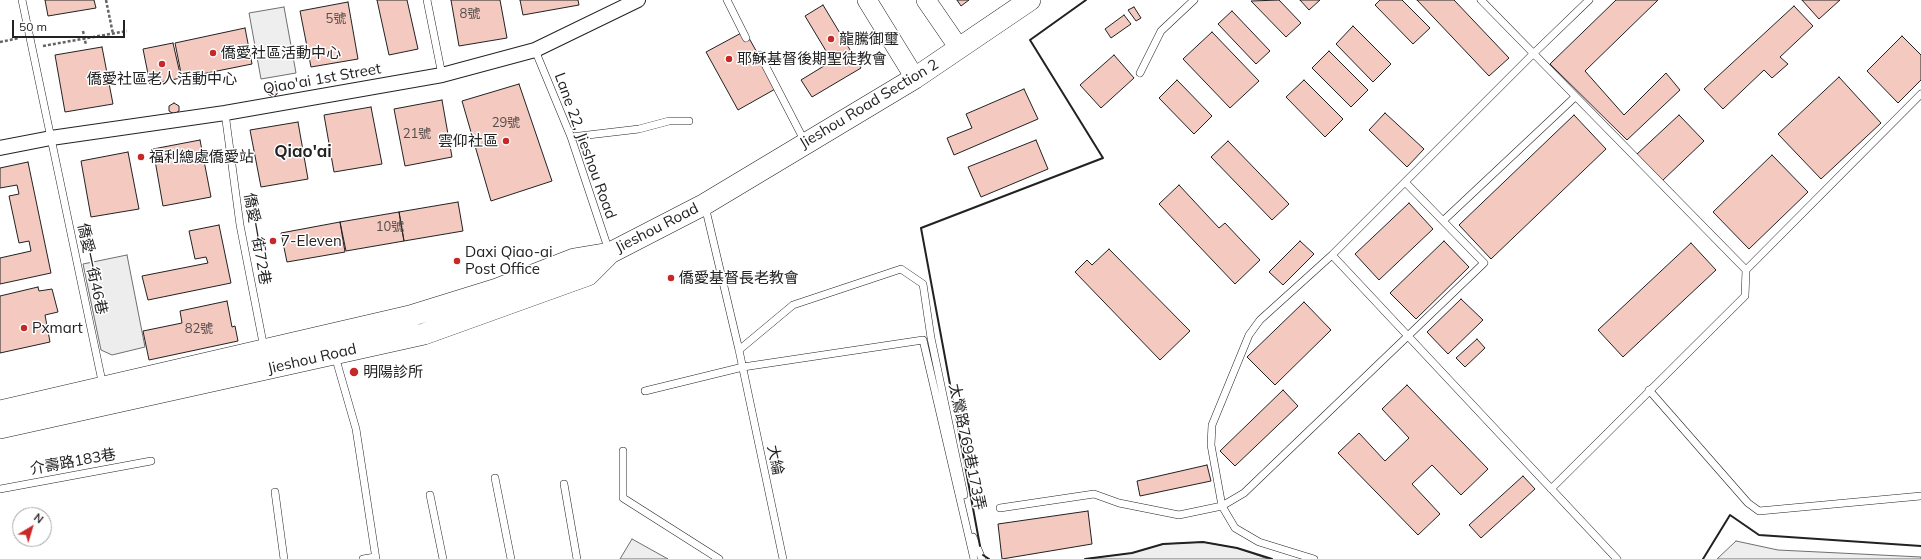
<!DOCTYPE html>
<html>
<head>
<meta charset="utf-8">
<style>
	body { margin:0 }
	#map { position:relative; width:1921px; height:559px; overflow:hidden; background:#fff; font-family:Mulish,sans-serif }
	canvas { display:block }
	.north { position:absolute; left:12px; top:507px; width:40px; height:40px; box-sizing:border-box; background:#fff; border:1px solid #a7a7a7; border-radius:50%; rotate:38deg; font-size:11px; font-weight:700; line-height:16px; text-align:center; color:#222 }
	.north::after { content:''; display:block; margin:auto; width:14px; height:18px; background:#c62828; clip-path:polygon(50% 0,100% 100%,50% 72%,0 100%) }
	.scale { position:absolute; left:12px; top:20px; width:113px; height:18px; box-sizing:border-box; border:2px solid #222; border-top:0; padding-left:5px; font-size:12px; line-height:14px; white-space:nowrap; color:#222; -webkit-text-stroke:3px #fff; paint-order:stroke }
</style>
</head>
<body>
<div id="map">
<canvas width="1921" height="559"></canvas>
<div class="north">N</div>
<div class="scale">50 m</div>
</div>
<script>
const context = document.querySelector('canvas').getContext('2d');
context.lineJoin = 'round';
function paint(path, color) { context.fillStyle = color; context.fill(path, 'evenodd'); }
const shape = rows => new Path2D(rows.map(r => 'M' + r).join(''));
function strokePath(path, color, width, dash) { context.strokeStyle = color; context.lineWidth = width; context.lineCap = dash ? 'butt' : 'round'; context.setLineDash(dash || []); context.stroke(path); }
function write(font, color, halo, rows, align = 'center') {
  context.font = font + ' Mulish,"Noto Sans TC",sans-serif'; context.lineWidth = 3; context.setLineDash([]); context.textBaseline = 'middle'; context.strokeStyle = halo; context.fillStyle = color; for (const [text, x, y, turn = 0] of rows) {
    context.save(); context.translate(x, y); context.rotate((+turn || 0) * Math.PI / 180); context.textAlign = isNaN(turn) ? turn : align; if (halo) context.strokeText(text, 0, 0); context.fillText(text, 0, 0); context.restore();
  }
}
const green = shape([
	[284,7,296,73,261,79,249,13,284,7],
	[632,539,668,559,620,559,632,539],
	[1736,541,1778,550,1921,557,1921,559,1717,559,1736,541],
	[1203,542,1237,548,1268,559,1085,559,1132,553,1163,544,1203,542]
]);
const parking = shape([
	[127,255,145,347,112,355,101,350,83,264,127,255]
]);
const building = shape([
	[45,0,94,0,96,8,48,16,45,0],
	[377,0,407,0,418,49,389,55,377,0],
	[451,0,500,0,507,38,459,46,451,0],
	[520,0,578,0,579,5,523,15,520,0],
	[957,0,969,0,961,6,957,0],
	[1279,0,1301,23,1286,37,1251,1,1279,0],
	[1300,0,1320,0,1309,10,1300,0],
	[1380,0,1402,0,1430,28,1413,44,1375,5,1380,0],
	[1417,0,1454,0,1509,58,1489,76,1417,0],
	[1616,0,1658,0,1585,71,1624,115,1666,73,1680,90,1627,140,1550,64,1616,0],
	[1802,0,1840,0,1819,19,1802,0],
	[348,2,358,59,311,67,300,11,348,2],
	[823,5,861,68,812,97,801,80,832,61,805,16,823,5],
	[1794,6,1813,26,1780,57,1788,64,1772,78,1764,70,1723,109,1704,89,1794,6],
	[1134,7,1141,18,1136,21,1128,10,1134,7],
	[1232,11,1270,51,1256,64,1218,24,1232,11],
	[1124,15,1131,24,1111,38,1105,29,1124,15],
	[1353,26,1391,64,1373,82,1336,44,1353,26],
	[245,28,252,64,182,78,175,43,245,28],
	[745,31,777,88,738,110,706,52,745,31],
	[1212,32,1259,81,1230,108,1183,59,1212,32],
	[1902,36,1921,55,1921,80,1898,103,1867,71,1902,36],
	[173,43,181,78,150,84,143,49,173,43],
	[102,47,113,104,65,112,55,55,102,47],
	[1329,51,1368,90,1351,107,1312,68,1329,51],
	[1114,55,1134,78,1101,108,1080,85,1114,55],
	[1839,77,1881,123,1821,179,1778,134,1839,77],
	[1177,80,1212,116,1194,134,1159,98,1177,80],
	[1304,80,1343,119,1325,137,1286,97,1304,80],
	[519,84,552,181,491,201,462,101,519,84],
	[273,86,278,89,277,94,273,97,268,94,268,89,273,86],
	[1024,89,1038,119,954,155,947,138,972,128,966,114,1024,89],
	[442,100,452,157,405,166,394,109,442,100],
	[174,103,179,106,179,111,174,114,169,111,169,106,174,103],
	[371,107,382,164,334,172,324,115,371,107],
	[1385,113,1424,149,1407,167,1369,130,1385,113],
	[1574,115,1606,149,1491,259,1459,225,1574,115],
	[1679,115,1704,141,1662,181,1637,154,1679,115],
	[298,122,308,179,261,187,250,130,298,122],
	[200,140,211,197,163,206,153,149,200,140],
	[1036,140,1048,169,981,197,968,167,1036,140],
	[1228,141,1289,204,1272,220,1211,157,1228,141],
	[128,152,139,209,91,217,81,161,128,152],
	[1772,155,1808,192,1749,249,1713,212,1772,155],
	[28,162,51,273,0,284,0,258,31,251,29,241,19,243,9,196,19,194,17,185,0,188,0,168,28,162],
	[1179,185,1219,228,1225,223,1260,260,1235,284,1159,204,1179,185],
	[458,202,463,231,404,241,399,212,458,202],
	[1409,203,1433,229,1379,280,1355,254,1409,203],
	[399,212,404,241,346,251,340,222,399,212],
	[340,222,345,252,287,262,281,233,340,222],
	[219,225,231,283,148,300,142,276,208,263,206,257,195,259,189,231,219,225],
	[1300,241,1314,254,1283,285,1269,272,1300,241],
	[1444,241,1469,267,1416,319,1390,293,1444,241],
	[1691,243,1716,270,1623,357,1598,330,1691,243],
	[1109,249,1190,331,1160,360,1075,272,1087,260,1092,265,1109,249],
	[38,287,39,291,52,289,58,312,45,315,50,342,0,353,0,296,38,287],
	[1461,299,1483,320,1448,354,1427,332,1461,299],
	[227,301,232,327,235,326,238,341,149,360,143,331,182,323,180,311,227,301],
	[1304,302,1331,330,1275,385,1247,357,1304,302],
	[1477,339,1485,348,1465,367,1456,358,1477,339],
	[1407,385,1488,469,1461,495,1432,465,1412,484,1440,514,1418,535,1338,453,1359,433,1385,461,1409,438,1382,409,1407,385],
	[1283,390,1298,406,1235,466,1220,451,1283,390],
	[1207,465,1211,481,1140,496,1137,481,1207,465],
	[1523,476,1535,489,1481,538,1469,525,1523,476],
	[1088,511,1092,544,1002,559,998,524,1088,511]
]);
const path = shape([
	[106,0,113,34],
	[83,31,86,45],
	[0,42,19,38],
	[43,46,127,31]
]);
const service = shape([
	[22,0,103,386],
	[427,0,442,75],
	[727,0,746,38],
	[1481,0,1746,270,1745,296,1551,489],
	[535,50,571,137,609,251],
	[760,55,805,142],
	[1140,73,1161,31,1194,0],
	[225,113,240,225,264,348],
	[571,137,639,129,669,121,689,121],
	[705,206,739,350,783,559],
	[1444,220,1575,97],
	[1332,255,1617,559],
	[1746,270,1921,94],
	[739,350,793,305,901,269,923,284,931,338,964,495],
	[335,356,356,429,376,559],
	[1649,390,1748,503,1759,511,1921,496],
	[645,391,743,367,923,340,974,559],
	[623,451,623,498,719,559],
	[495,478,511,559],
	[564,484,577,559],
	[0,489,151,461],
	[275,492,284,559],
	[430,495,443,559],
	[1000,508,1094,494,1119,503,1179,515,1222,506,1244,493,1484,263,1405,182],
	[973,537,982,559],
	[363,559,375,557],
	[1314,559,1259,542,1235,528,1222,506,1211,445,1212,425,1249,335,1260,320,1332,255,1533,54,1589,0]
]);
const minor = shape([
	[0,148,51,138,225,113,442,75,535,50,638,0]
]);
const secondary = shape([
	[867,0,915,78],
	[926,0,959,48]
]);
const primary = shape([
	[0,411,410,316,497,289,574,259,610,253,705,204,915,78,1030,0],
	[0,428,424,334,588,275,610,253]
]);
const wall = shape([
	[980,546,921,228,1103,158,1030,40,1086,0],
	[983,555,989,559],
	[1085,559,1132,553,1163,544,1203,542,1237,548,1272,559],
	[1703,559,1730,515,1759,535,1921,546]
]);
const markers = [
	[831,39,4,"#c62828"],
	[213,53,4,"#c62828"],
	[729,59,4,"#c62828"],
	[162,64,4,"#c62828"],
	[506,141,4,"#c62828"],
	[141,157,4,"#c62828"],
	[273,241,4,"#c62828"],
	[457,261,4,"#c62828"],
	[671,278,4,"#c62828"],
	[24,328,4,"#c62828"],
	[354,372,5,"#c62828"]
];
const numberNames = [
	["8號",470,14],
	["5號",336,19],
	["29號",506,123],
	["21號",417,134],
	["10號",390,227],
	["82號",199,329]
];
const poiNames = [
	["龍騰御璽",839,39],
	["僑愛社區活動中心",221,53],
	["耶穌基督後期聖徒教會",737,59],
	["僑愛社區老人活動中心",162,79,"center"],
	["雲仰社區",498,141,"right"],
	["福利總處僑愛站",149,157],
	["7-Eleven",281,241],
	["Daxi Qiao-ai",465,252],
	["Post Office",465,269],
	["僑愛基督長老教會",679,278],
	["Pxmart",32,328],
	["明陽診所",363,372]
];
const streetNames = [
	["Qiao'ai 1st Street",322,79,-10],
	["Jieshou Road Section 2",869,104,-31],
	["Lane 22, Jieshou Road",585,146,70],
	["Jieshou Road",657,228,-27],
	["僑愛一街72巷",257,239,80],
	["僑愛一街46巷",92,269,78],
	["Jieshou Road",312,359,-13],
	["大鶯路769巷173弄",967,447,78],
	["大綸",775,460,78],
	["介壽路183巷",73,462,-10]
];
const quarterNames = [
	["Qiao'ai",303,152]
];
paint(green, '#eee');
strokePath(green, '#6f6f6f', 1);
paint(parking, '#ededed');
strokePath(parking, '#6f6f6f', 1);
paint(building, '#f3c9c0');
strokePath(building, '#222', 1);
strokePath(service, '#222', 8);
strokePath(minor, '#222', 16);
strokePath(secondary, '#222', 20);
strokePath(primary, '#222', 22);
strokePath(path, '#646464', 2.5, [3, 2]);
strokePath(service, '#fff', 7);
strokePath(minor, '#fff', 14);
strokePath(secondary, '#fff', 19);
strokePath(primary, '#fff', 21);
strokePath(wall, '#222', 2);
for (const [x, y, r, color] of markers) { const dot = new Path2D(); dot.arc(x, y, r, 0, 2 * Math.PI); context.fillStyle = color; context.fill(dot); strokePath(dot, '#fff', 1.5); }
write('13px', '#564c4a', null, numberNames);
write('15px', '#222', '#fff', poiNames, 'left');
write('15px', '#222', '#fff', streetNames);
write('bold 17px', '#222', '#fff', quarterNames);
</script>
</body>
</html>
